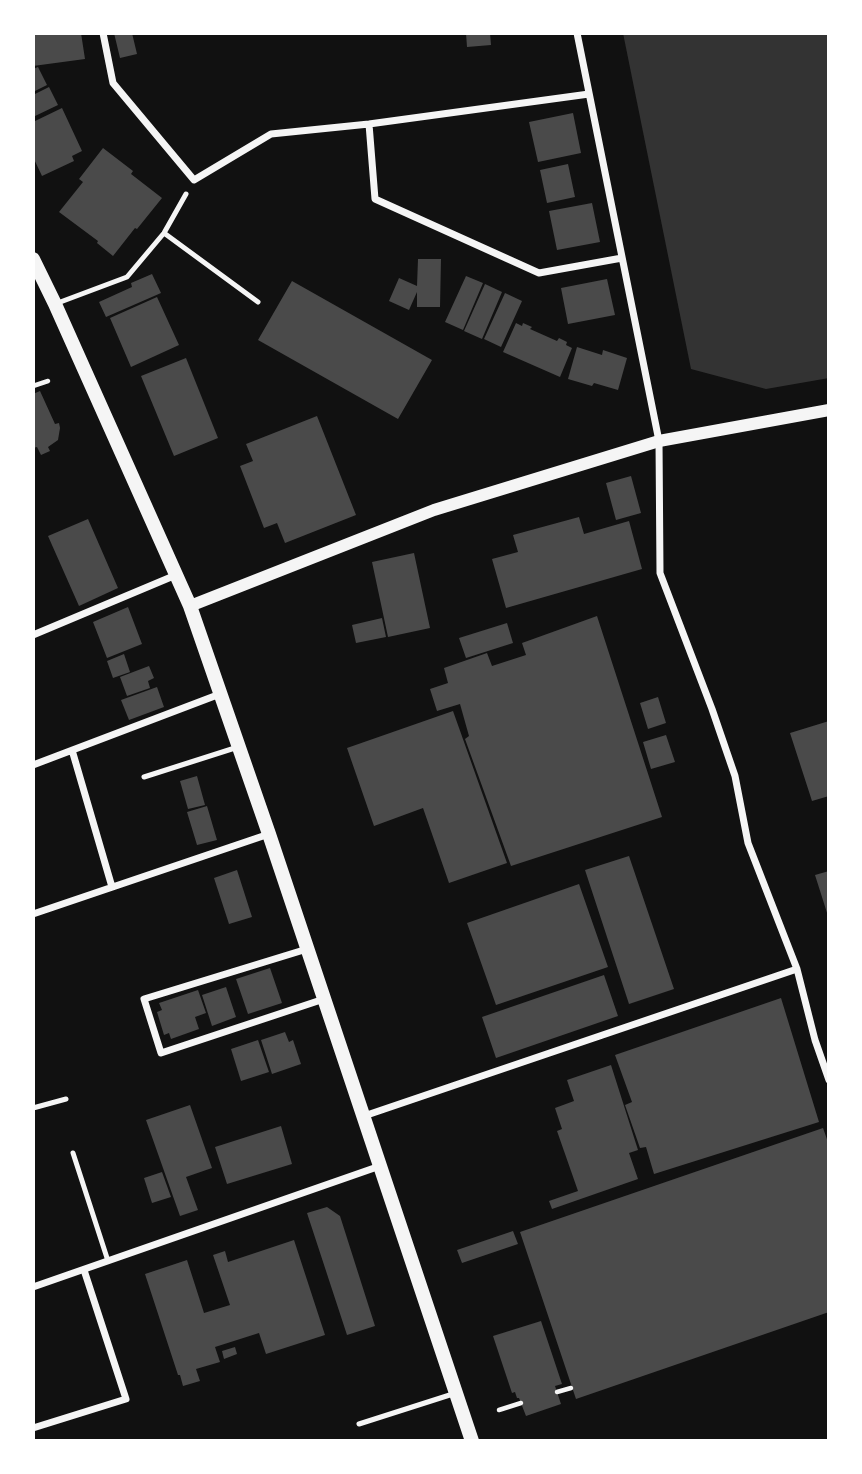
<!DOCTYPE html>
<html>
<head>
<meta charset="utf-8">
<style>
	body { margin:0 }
	#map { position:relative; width:862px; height:1474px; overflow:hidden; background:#111; font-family:Roboto,sans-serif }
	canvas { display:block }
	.frame { position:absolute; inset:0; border:35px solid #fff; pointer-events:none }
</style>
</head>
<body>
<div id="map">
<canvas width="862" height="1474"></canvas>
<div class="frame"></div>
</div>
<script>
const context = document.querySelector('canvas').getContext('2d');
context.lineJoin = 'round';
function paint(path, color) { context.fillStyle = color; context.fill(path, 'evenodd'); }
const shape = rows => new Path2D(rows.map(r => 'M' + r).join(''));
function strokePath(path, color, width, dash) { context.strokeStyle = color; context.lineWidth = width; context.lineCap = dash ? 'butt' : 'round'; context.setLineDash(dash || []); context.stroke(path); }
const water = shape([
	[623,33,829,33,829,378,766,389,691,369]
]);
const building = shape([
	[33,33,81,33,85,59,33,66],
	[114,33,132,33,137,54,120,58],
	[466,33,490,33,491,45,467,47],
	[38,67,47,85,33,92,33,69],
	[49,87,58,105,33,117,33,95],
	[62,108,82,151,72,156,74,161,42,176,33,157,33,122],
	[573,113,581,153,538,162,529,122],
	[103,148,133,171,131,174,162,198,137,229,135,228,113,256,97,243,98,241,59,212,83,182,79,179],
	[568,164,575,197,547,203,540,170],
	[592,203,600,242,557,250,549,211],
	[418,259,441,259,440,307,417,307,417,292,409,310,389,301,399,278,417,286],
	[152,274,161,293,106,317,99,302,132,287,131,283],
	[466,276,483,283,463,330,445,322],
	[607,279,615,315,568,324,561,288],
	[292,281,432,360,398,419,258,340],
	[485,284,502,292,482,339,464,331],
	[505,293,522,301,501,347,484,339],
	[157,297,179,345,131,367,110,318],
	[516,323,522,326,523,323,532,327,530,329,557,341,559,338,567,342,566,345,572,348,560,377,503,352],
	[577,347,602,355,603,350,627,358,618,390,594,383,592,386,568,379],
	[186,358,218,438,174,456,141,376],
	[40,391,55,424,59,423,60,428,58,440,48,447,50,451,41,455,37,447,33,448,33,394],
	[317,416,356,515,285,543,277,523,264,528,240,466,253,461,246,444],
	[631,476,641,513,616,520,606,483],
	[579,517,584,534,629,521,642,569,506,608,492,559,518,552,513,535],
	[88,519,118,588,79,606,48,536],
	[414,553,430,628,388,637,372,562],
	[128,607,142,644,107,658,93,622],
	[597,616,662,817,511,866,465,739,469,736,460,704,437,711,430,689,448,683,444,668,487,653,492,666,526,655,522,643],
	[382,618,386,637,356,643,352,625],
	[507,623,513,643,466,658,459,638],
	[124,654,130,672,113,678,107,661],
	[149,666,154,678,148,681,150,688,127,696,120,677],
	[157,687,164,707,129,720,121,700],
	[658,697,666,723,648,729,640,703],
	[453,711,507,863,449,883,423,808,374,826,347,748],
	[829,721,829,796,812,801,790,733],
	[666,735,675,762,651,769,643,742],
	[197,776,205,805,188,809,180,781],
	[207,806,217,840,197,845,187,812],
	[629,856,674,989,629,1004,585,870],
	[237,870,252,917,229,924,214,878],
	[829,871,829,916,828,916,815,875],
	[579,884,608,967,496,1005,467,923],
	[270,968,282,1003,248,1014,236,979],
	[604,975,618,1016,496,1058,482,1017],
	[226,987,236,1017,212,1026,202,995],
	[198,990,206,1013,195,1017,199,1029,171,1039,169,1033,164,1035,157,1012,162,1010,159,1003],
	[781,998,819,1122,654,1174,646,1147,640,1148,625,1105,632,1102,615,1055],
	[285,1032,289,1042,293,1040,301,1064,272,1074,261,1040],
	[258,1040,269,1072,241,1081,231,1049],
	[611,1065,638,1150,629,1153,638,1179,552,1209,549,1201,578,1191,557,1131,562,1129,555,1108,574,1101,567,1080],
	[190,1105,212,1168,186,1177,198,1210,180,1216,146,1120],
	[281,1126,292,1164,227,1184,215,1147],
	[823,1128,829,1145,829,1312,576,1399,520,1232],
	[162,1172,171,1197,152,1203,144,1178],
	[327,1207,340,1216,375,1326,347,1335,307,1213],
	[513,1231,518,1244,462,1263,457,1250],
	[294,1240,325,1335,266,1354,259,1333,215,1347,220,1362,196,1369,200,1381,183,1386,180,1375,178,1375,145,1274,187,1260,204,1313,230,1305,213,1255,225,1251,228,1262],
	[541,1321,562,1384,555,1386,561,1404,526,1416,519,1398,517,1398,515,1392,512,1393,493,1336],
	[235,1347,237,1354,224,1359,222,1351]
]);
const path = shape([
	[33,386,48,381],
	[557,1392,571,1388],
	[499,1410,521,1403]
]);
const service = shape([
	[164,233,258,302],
	[55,304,127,277,164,233,186,194],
	[144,777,238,747],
	[33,1108,66,1099],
	[73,1153,108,1261],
	[359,1424,456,1393]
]);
const minor = shape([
	[103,33,113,83,194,180,271,134,369,124,589,94],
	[577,33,659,441,660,573,712,709,735,776,748,843,797,969,815,1040,829,1080],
	[369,124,375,199,539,273,622,258],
	[33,635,176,575],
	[72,750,112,887],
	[33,765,220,694],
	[33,914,269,834],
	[307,949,144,999,161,1053,324,999],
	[364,1116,797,969],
	[33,1287,380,1166],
	[33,1428,126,1399,84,1270]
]);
const tertiary = shape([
	[190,606,434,510,659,441,829,410]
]);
const secondary = shape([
	[33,259,55,304,190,606,269,834,472,1441]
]);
paint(water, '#333');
paint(building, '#4a4a4a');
strokePath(path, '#f5f5f5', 4.5);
strokePath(service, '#f5f5f5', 5);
strokePath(minor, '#f5f5f5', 7);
strokePath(tertiary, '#f5f5f5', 12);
strokePath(secondary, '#f5f5f5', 14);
</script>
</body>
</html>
